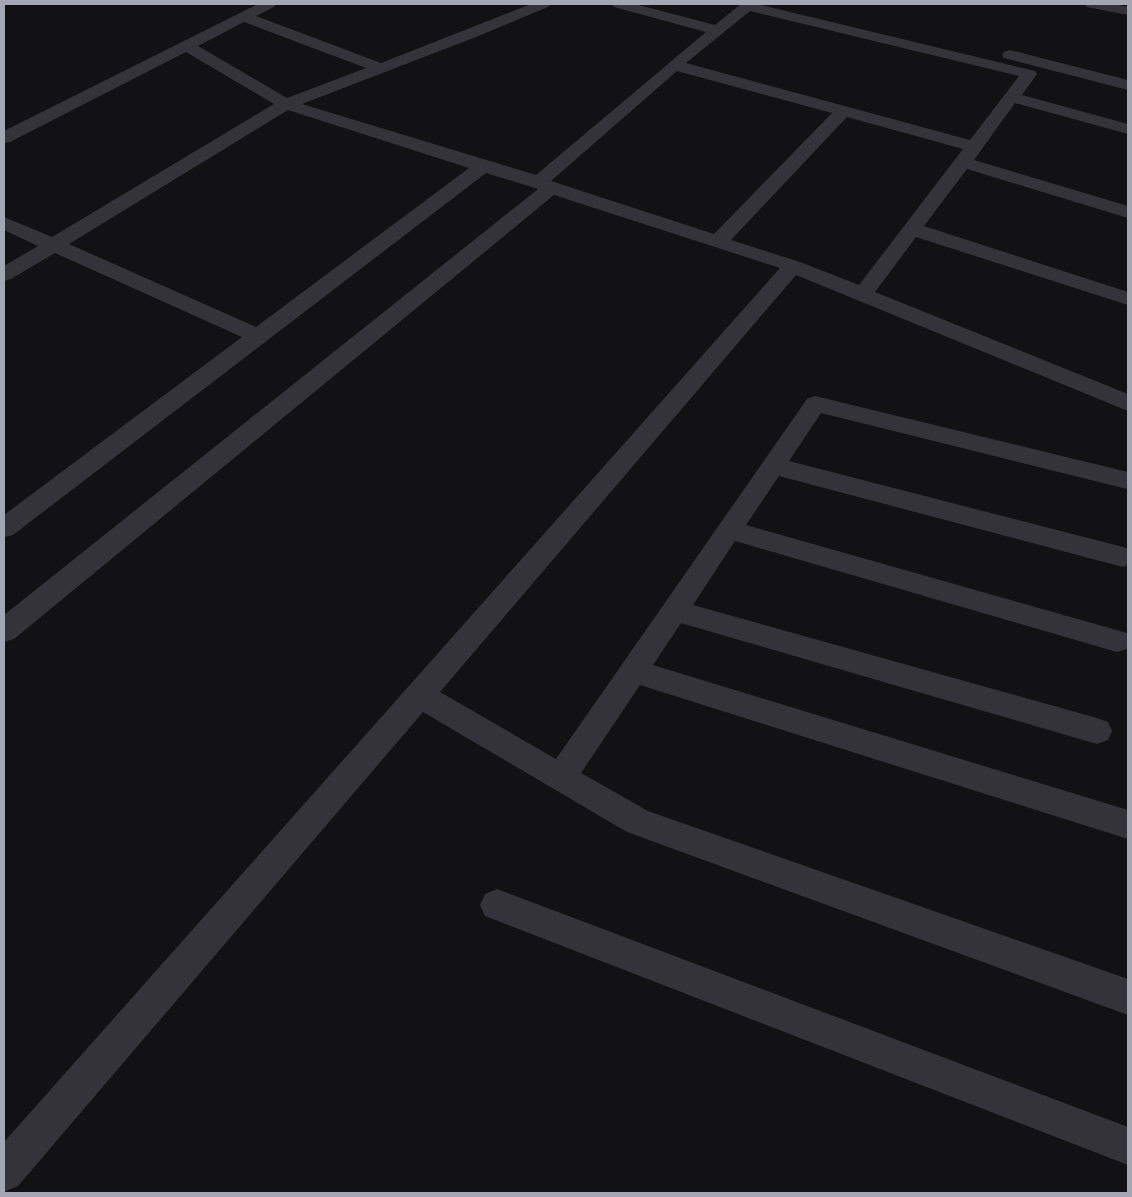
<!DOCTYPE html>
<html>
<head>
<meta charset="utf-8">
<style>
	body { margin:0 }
	#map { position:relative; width:1132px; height:1197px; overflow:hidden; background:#121214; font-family:"Exo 2",sans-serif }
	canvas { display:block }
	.frame { position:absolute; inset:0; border:5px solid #a4a6b4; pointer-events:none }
</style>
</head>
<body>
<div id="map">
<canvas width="1132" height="1197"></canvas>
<div class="frame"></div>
</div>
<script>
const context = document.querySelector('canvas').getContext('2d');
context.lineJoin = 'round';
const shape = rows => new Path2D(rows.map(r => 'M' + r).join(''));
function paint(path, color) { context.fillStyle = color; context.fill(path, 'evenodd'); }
const minor = shape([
	[258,4,276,4,274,7,256,16,381,63,531,4,550,4,548,7,476,37,302,104,536,175,706,32,614,7,612,4,635,4,715,25,741,4,757,4,1035,71,1037,74,1022,95,1128,124,1128,134,1015,103,974,160,1128,206,1128,218,967,169,924,226,1128,292,1128,305,916,237,875,292,1128,394,1128,411,796,275,440,692,556,759,807,399,815,396,1128,472,1127,489,821,413,789,461,1123,547,1128,549,1128,565,1123,567,779,476,746,525,1127,633,1127,649,1117,652,735,541,693,605,1097,718,1108,722,1112,731,1108,740,1097,744,681,623,653,665,1128,810,1128,839,640,685,581,773,648,811,1128,979,1128,1015,627,832,423,712,18,1186,4,1192,4,1142,780,268,554,195,14,639,4,642,4,615,538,189,486,173,13,535,4,537,4,515,242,337,55,253,11,279,4,281,4,266,38,246,4,230,4,217,52,237,274,104,186,52,10,142,4,143,4,131,258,4],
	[750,11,1019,76,970,140,686,63,750,11],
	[244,22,366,68,287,98,198,46,244,22],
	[677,71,832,113,714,234,551,181,677,71],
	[288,110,469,168,256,327,69,244,288,110],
	[847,117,963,149,859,285,800,262,731,240,847,117],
	[1085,4,1114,4,1128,7,1128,15,1087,7,1085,4],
	[1010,50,1128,80,1128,90,1004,58,1002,55,1004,52,1010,50],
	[497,889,1128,1127,1128,1165,485,916,480,905,485,894,497,889]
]);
paint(minor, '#333339');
</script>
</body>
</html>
